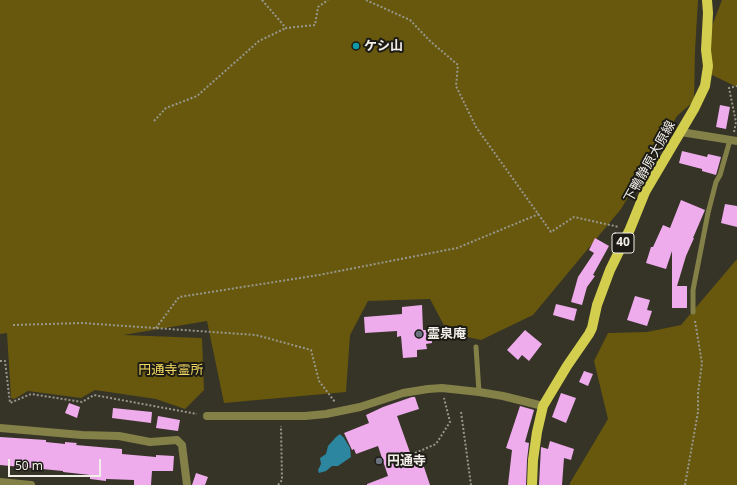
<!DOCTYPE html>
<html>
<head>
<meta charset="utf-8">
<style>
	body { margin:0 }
	#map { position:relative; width:737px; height:485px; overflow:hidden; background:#363327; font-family:"Noto Sans",sans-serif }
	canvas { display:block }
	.scale { position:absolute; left:8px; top:459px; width:93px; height:18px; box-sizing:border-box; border:2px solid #f1efe7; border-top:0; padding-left:5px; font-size:12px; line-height:14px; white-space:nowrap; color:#f1efe7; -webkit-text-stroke:3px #1c1b15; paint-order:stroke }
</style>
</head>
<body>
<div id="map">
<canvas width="737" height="485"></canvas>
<div class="scale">50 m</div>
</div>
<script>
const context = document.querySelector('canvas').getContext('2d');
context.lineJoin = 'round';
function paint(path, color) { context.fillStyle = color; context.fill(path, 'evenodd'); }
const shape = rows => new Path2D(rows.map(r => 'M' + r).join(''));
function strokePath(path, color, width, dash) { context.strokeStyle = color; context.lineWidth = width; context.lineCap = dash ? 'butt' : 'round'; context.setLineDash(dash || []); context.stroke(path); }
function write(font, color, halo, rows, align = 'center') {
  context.font = font + ' "Noto Sans","Noto Sans JP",sans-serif'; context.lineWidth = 4; context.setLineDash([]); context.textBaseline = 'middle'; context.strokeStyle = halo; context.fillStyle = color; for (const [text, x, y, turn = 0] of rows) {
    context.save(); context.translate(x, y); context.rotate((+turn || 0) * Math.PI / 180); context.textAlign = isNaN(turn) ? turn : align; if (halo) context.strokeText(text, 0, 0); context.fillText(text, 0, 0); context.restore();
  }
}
const green = shape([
	[0,0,698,0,695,51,694,101,677,116,621,209,533,315,481,340,448,333,430,299,368,301,350,335,346,392,224,403,207,321,123,335,202,338,204,390,185,409,156,399,95,390,81,398,28,391,14,399,11,398,7,333,0,334],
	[722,0,737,0,737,87,710,74,705,44],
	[737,259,737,485,570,485,570,483,608,419,594,361,608,333,647,332,681,325]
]);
const water = shape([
	[340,434,344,438,350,448,351,457,338,466,332,466,326,471,319,473,318,470,321,464,320,458,326,454,328,446,336,437]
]);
const building = shape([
	[720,105,730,107,726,129,716,127],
	[682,151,707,157,708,154,721,157,716,175,702,171,702,169,679,163],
	[681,200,705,210,693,238,694,238,686,256,677,286,687,286,687,308,672,308,672,251,666,269,646,263,651,247,653,247,663,225,670,228],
	[725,204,737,206,737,227,721,223],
	[595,238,609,246,593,275,595,276,587,287,582,305,571,302,578,277,594,253,589,250],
	[635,296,650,300,647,310,652,311,647,326,627,320],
	[556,304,577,309,574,321,553,315],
	[422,305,423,330,431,330,432,343,426,344,427,349,417,350,417,357,403,358,401,336,397,337,397,331,365,333,364,317,402,314,402,307],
	[525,330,542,344,529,361,522,355,518,360,507,350],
	[584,371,593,374,588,386,579,382],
	[561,393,576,398,566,423,552,417],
	[412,397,415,397,419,409,397,416,412,458,420,455,430,485,367,485,367,484,388,476,378,446,356,454,354,449,352,450,344,433,369,423,366,415,383,407],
	[69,403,80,407,77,418,65,413],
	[520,406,534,410,525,442,529,443,527,460,526,485,508,485,512,450,506,448],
	[113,408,152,412,151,423,112,418],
	[158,416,180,420,178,431,156,428],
	[0,437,46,440,46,442,65,444,65,442,77,443,76,445,122,449,122,454,156,457,156,455,174,456,173,471,152,471,151,485,134,485,134,480,106,479,106,481,90,479,90,475,63,472,63,471,0,465],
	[550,441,574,449,571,460,564,458,562,485,539,485,541,447,548,449],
	[196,473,208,477,205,485,192,485]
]);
const path = shape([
	[262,0,286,28,315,25,318,7,328,0],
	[366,0,410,20,430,41,458,65,456,86,476,127,551,232,574,217,619,227],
	[154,121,166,108,197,96,259,41,286,28],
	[734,132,736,122,729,88,737,86],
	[13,325,82,323,256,335,311,350,319,381,335,402],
	[156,328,179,297,319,275,457,248,539,214],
	[0,361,5,361,10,403,31,394,82,402,94,395,197,414],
	[461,412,471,485],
	[415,453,436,444,450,422,444,398],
	[278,485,282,480,281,426],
	[685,485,698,412,698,393,702,363,695,321]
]);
const lane = shape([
	[693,312,693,290,708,213,716,182,720,175,730,140],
	[476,347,479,392]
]);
const street = shape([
	[681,132,737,141],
	[207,416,305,416,326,414,360,407,403,393,428,389,442,388,479,392,503,396,543,406],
	[0,428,82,435,119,436,150,442,177,440,182,445,187,485],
	[0,482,31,485]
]);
const primary = shape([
	[532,485,533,460,537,432,543,406,567,366,589,334,592,328,597,305,610,270,630,229,645,192,694,109,705,86,708,66,706,50,708,13,707,0]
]);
const markers = [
	[356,46,4,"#0f9aa8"],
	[419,334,4,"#6b7280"],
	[379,461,4,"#6b7280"]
];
const shields = [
	[623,243,22]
];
const shieldNames = [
	["40",623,243]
];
const poiNames = [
	["ケシ山",364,46],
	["霊泉庵",427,334],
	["円通寺",387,461]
];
const streetNames = [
	["下鴨静原大原線",650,162,-61]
];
const parkNames = [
	["円通寺霊所",171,370]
];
paint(green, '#67580d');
paint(water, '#2d869f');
paint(building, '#eeacec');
strokePath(path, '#99978d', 2, [2, 2]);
strokePath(lane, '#838148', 5);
strokePath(street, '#838148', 8);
strokePath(primary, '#d3ce4e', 10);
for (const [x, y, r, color] of markers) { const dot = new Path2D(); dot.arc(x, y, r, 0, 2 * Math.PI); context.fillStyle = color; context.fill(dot); strokePath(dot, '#1c1b15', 1.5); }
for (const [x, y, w] of shields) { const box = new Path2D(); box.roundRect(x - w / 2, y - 10, w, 20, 3); context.fillStyle = '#1c1b15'; context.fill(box); strokePath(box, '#f1efe7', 1); }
write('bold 12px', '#f1efe7', null, shieldNames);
write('bold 13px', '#f1efe7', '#1c1b15', poiNames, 'left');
write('13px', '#f1efe7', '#1c1b15', streetNames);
write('13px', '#f4da60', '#1c1b15', parkNames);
</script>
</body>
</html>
